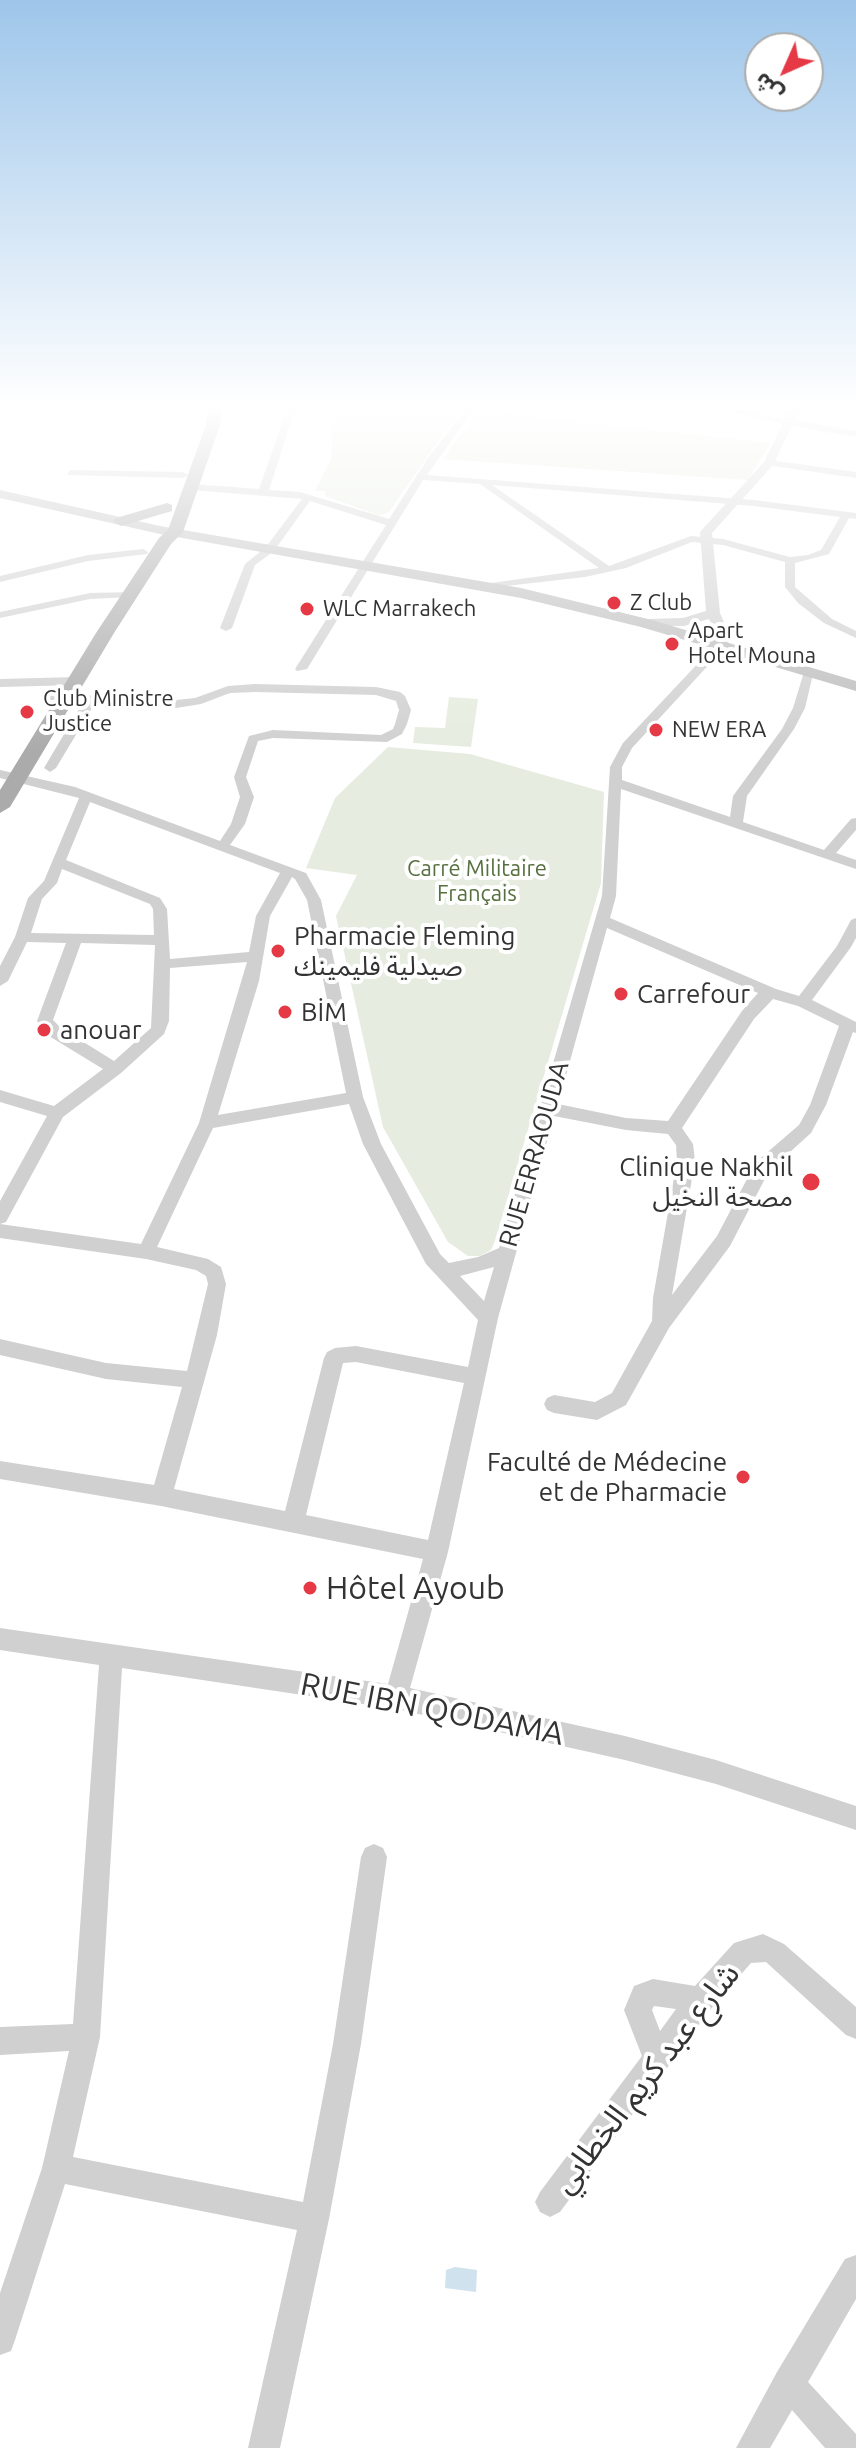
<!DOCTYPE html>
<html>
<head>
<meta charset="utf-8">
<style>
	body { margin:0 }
	#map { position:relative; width:856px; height:2448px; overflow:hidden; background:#fff; font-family:Ubuntu,"Noto Sans Arabic",sans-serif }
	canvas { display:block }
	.north { position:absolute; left:744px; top:32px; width:80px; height:80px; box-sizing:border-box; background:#fff; border:2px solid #adadad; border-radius:50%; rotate:225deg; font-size:22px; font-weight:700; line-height:32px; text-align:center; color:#333 }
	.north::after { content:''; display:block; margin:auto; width:28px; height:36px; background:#e63946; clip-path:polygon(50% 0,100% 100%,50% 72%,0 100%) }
</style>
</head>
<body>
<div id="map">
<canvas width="856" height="2448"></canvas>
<div class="north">ش</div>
</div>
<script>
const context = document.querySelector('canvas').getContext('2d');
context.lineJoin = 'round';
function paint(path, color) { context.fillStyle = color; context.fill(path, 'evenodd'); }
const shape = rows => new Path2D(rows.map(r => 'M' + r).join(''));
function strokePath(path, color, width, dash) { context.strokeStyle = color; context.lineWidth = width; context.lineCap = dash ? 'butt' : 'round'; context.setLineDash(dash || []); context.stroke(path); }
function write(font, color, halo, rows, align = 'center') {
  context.font = font + ' Ubuntu,"Noto Sans Arabic",sans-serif'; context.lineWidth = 8; context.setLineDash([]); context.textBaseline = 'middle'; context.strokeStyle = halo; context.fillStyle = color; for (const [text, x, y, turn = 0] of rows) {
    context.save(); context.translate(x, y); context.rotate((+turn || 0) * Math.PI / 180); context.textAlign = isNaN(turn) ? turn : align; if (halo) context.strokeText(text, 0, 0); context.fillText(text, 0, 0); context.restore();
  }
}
const green = shape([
	[340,409,461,409,388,513,378,515,325,496,325,491,315,491,331,459,332,428],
	[478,411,771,443,748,480,443,459],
	[449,697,478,699,471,747,413,743,415,727,445,728],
	[388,747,470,754,604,792,601,883,495,1241,491,1250,480,1256,468,1256,448,1242,383,1127,336,916,357,875,306,868,335,798]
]);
const water = shape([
	[455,2267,477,2270,476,2292,445,2288,446,2270]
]);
const minor = shape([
	[287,409,295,409,269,490,300,492,389,519,428,458,466,409,474,409,427,475,754,500,856,513,856,519,849,518,829,554,795,563,795,587,832,619,856,631,856,638,824,623,798,603,785,587,785,562,723,545,692,542,626,568,585,577,480,589,479,587,484,584,599,568,480,484,423,480,307,669,297,671,295,669,386,525,310,501,274,551,255,565,232,628,226,631,220,628,245,564,266,547,302,499,192,490,187,487,192,484,259,489,287,409],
	[492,485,754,506,840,517,821,550,808,555,790,557,723,539,691,536,609,566,492,485],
	[722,409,737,409,792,422,788,425,722,409],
	[769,460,856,472,856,478,766,465,769,460],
	[70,470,183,472,188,475,183,478,67,475,70,470],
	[143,549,148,552,147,554,88,561,0,582,0,576,88,555,143,549],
	[135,592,136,594,131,597,90,599,0,618,0,612,90,593,135,592],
	[717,643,727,645,632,748,622,767,622,780,730,817,733,796,782,729,793,708,804,672,814,670,805,708,794,729,747,796,743,822,824,850,851,819,856,818,856,830,836,853,856,860,856,869,621,789,616,896,610,918,776,989,799,996,837,946,851,920,856,918,856,938,851,947,812,1000,856,1022,856,1033,853,1032,826,1105,811,1133,769,1171,730,1246,669,1328,626,1405,597,1420,554,1413,547,1410,544,1404,547,1398,554,1395,595,1402,612,1393,652,1321,653,1298,677,1161,676,1145,668,1134,626,1130,554,1116,498,1318,448,1552,410,1688,625,1736,716,1760,856,1806,856,1830,716,1784,625,1760,396,1709,122,1668,100,2037,73,2157,303,2202,333,2044,361,1857,365,1848,374,1844,383,1848,387,1857,361,2044,329,2219,280,2448,248,2448,297,2230,65,2184,15,2340,11,2351,0,2355,0,2293,42,2168,69,2051,0,2055,0,2027,73,2024,99,1665,0,1650,0,1628,388,1684,423,1559,161,1506,0,1479,0,1461,154,1485,182,1387,106,1379,0,1355,0,1339,106,1363,187,1371,208,1284,206,1276,196,1270,146,1259,0,1238,0,1224,141,1244,199,1123,247,962,170,968,169,1021,164,1034,121,1073,63,1117,6,1222,0,1224,0,1201,47,1116,0,1102,0,1090,54,1106,103,1069,49,1036,37,1021,66,943,27,942,8,981,0,986,0,966,15,937,28,898,44,881,79,798,0,778,0,770,75,787,220,841,231,824,240,797,234,777,249,736,273,730,381,735,393,729,395,724,399,710,396,701,376,695,255,692,230,693,201,704,176,708,95,703,56,768,50,772,44,768,83,702,48,700,44,699,44,693,176,700,195,698,228,686,255,684,376,687,400,692,405,696,411,710,407,724,402,734,387,742,273,738,258,741,246,777,254,797,245,824,230,845,306,873,321,900,363,1097,381,1144,440,1254,449,1263,478,1257,499,1248,602,896,610,767,623,743,717,643],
	[90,802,280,873,256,916,249,952,170,959,167,909,160,898,66,860,90,802],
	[62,869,150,904,153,909,154,935,31,933,42,899,57,883,62,869],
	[292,877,295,879,307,900,346,1093,218,1115,259,981,270,916,292,877],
	[607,928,758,993,742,1011,668,1121,626,1118,558,1104,607,928],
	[81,943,155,945,151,1028,114,1061,61,1028,53,1020,81,943],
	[773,999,798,1006,839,1026,810,1105,799,1125,756,1162,717,1236,672,1295,695,1161,693,1144,682,1128,754,1019,773,999],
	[349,1104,363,1144,426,1264,478,1320,468,1367,356,1346,335,1348,327,1352,324,1358,285,1511,174,1489,217,1335,226,1284,221,1267,208,1259,157,1247,213,1128,349,1104],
	[494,1267,484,1301,460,1276,494,1267],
	[356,1362,464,1383,428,1540,306,1515,343,1363,356,1362],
	[0,679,76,677,82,681,76,685,0,687,0,679],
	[763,1934,784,1944,856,2007,856,2039,846,2035,766,1962,751,1963,710,2010,560,2212,550,2217,540,2212,535,2202,540,2192,642,2056,624,2010,634,1986,653,1979,695,1986,734,1943,763,1934],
	[654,2006,676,2009,660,2031,652,2010,654,2006],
	[856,2255,856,2299,808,2382,856,2434,856,2448,825,2448,792,2410,770,2448,736,2448,777,2372,845,2259,856,2255]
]);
const tertiary = shape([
	[790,409,800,409,795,420,856,431,856,437,792,426,773,465,712,533,720,613,729,634,728,645,716,648,715,634,709,619,684,626,641,626,639,623,646,619,683,618,706,611,700,532,764,462,790,409]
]);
const secondary = shape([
	[0,490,160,526,521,588,652,620,856,681,856,691,641,627,521,598,160,534,0,498,0,490]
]);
const primary = shape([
	[208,409,222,409,220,425,183,532,171,544,114,633,10,807,0,813,0,790,96,633,159,538,168,530,206,425,208,409],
	[167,503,172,505,172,511,121,526,113,521,116,518,167,503]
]);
const markers = [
	[614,603,8,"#e63946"],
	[307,609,8,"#e63946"],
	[672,644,8,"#e63946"],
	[27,712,8,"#e63946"],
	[656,730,8,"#e63946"],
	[278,951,8,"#e63946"],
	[621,994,8,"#e63946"],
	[285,1012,8,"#e63946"],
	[44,1030,8,"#e63946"],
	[811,1182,10,"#e63946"],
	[743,1477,8,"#e63946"],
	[310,1588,8,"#e63946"]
];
const farPoinames = [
	["Z Club",630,603],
	["WLC Marrakech",323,609],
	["Apart",688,631],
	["Hotel Mouna",688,656],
	["Club Ministre",43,699],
	["Justice",43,724],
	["NEW ERA",672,730]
];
const farParknames = [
	["Carré Militaire",477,869],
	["Français",477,894]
];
const poiNames = [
	["Pharmacie Fleming",294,936],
	["صيدلية فليمينك",294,966],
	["Carrefour",637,994],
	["BİM",301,1012],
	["anouar",60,1030],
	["Clinique Nakhil",793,1167,"right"],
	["مصحة النخيل",793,1197,"right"],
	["Faculté de Médecine",727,1462,"right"],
	["et de Pharmacie",727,1492,"right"]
];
const streetNames = [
	["RUE ERRAOUDA",534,1154,-74]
];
const nearPoinames = [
	["Hôtel Ayoub",326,1588]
];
const nearStreetnames = [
	["RUE IBN QODAMA",432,1709,11],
	["شارع عبد كريم الخطابي",646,2078,-52]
];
paint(green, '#e6ecdf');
paint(water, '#cfe2ee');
paint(minor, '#d0d0d0');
paint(tertiary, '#d0d0d0');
paint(secondary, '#bdbdbd');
paint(primary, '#ababab');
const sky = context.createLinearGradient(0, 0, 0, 752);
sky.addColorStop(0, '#9ec6ea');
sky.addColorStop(0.54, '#fff');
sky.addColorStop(1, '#ffffff00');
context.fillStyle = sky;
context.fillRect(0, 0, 856, 752);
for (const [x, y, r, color] of markers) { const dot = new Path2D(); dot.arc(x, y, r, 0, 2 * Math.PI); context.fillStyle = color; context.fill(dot); strokePath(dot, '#fff', 3); }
write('22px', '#333', '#fff', farPoinames, 'left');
write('22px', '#56703f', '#fff', farParknames);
write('26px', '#333', '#fff', poiNames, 'left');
write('26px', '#333', '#fff', streetNames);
write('32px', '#333', '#fff', nearPoinames, 'left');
write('32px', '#333', '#fff', nearStreetnames);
</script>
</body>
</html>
